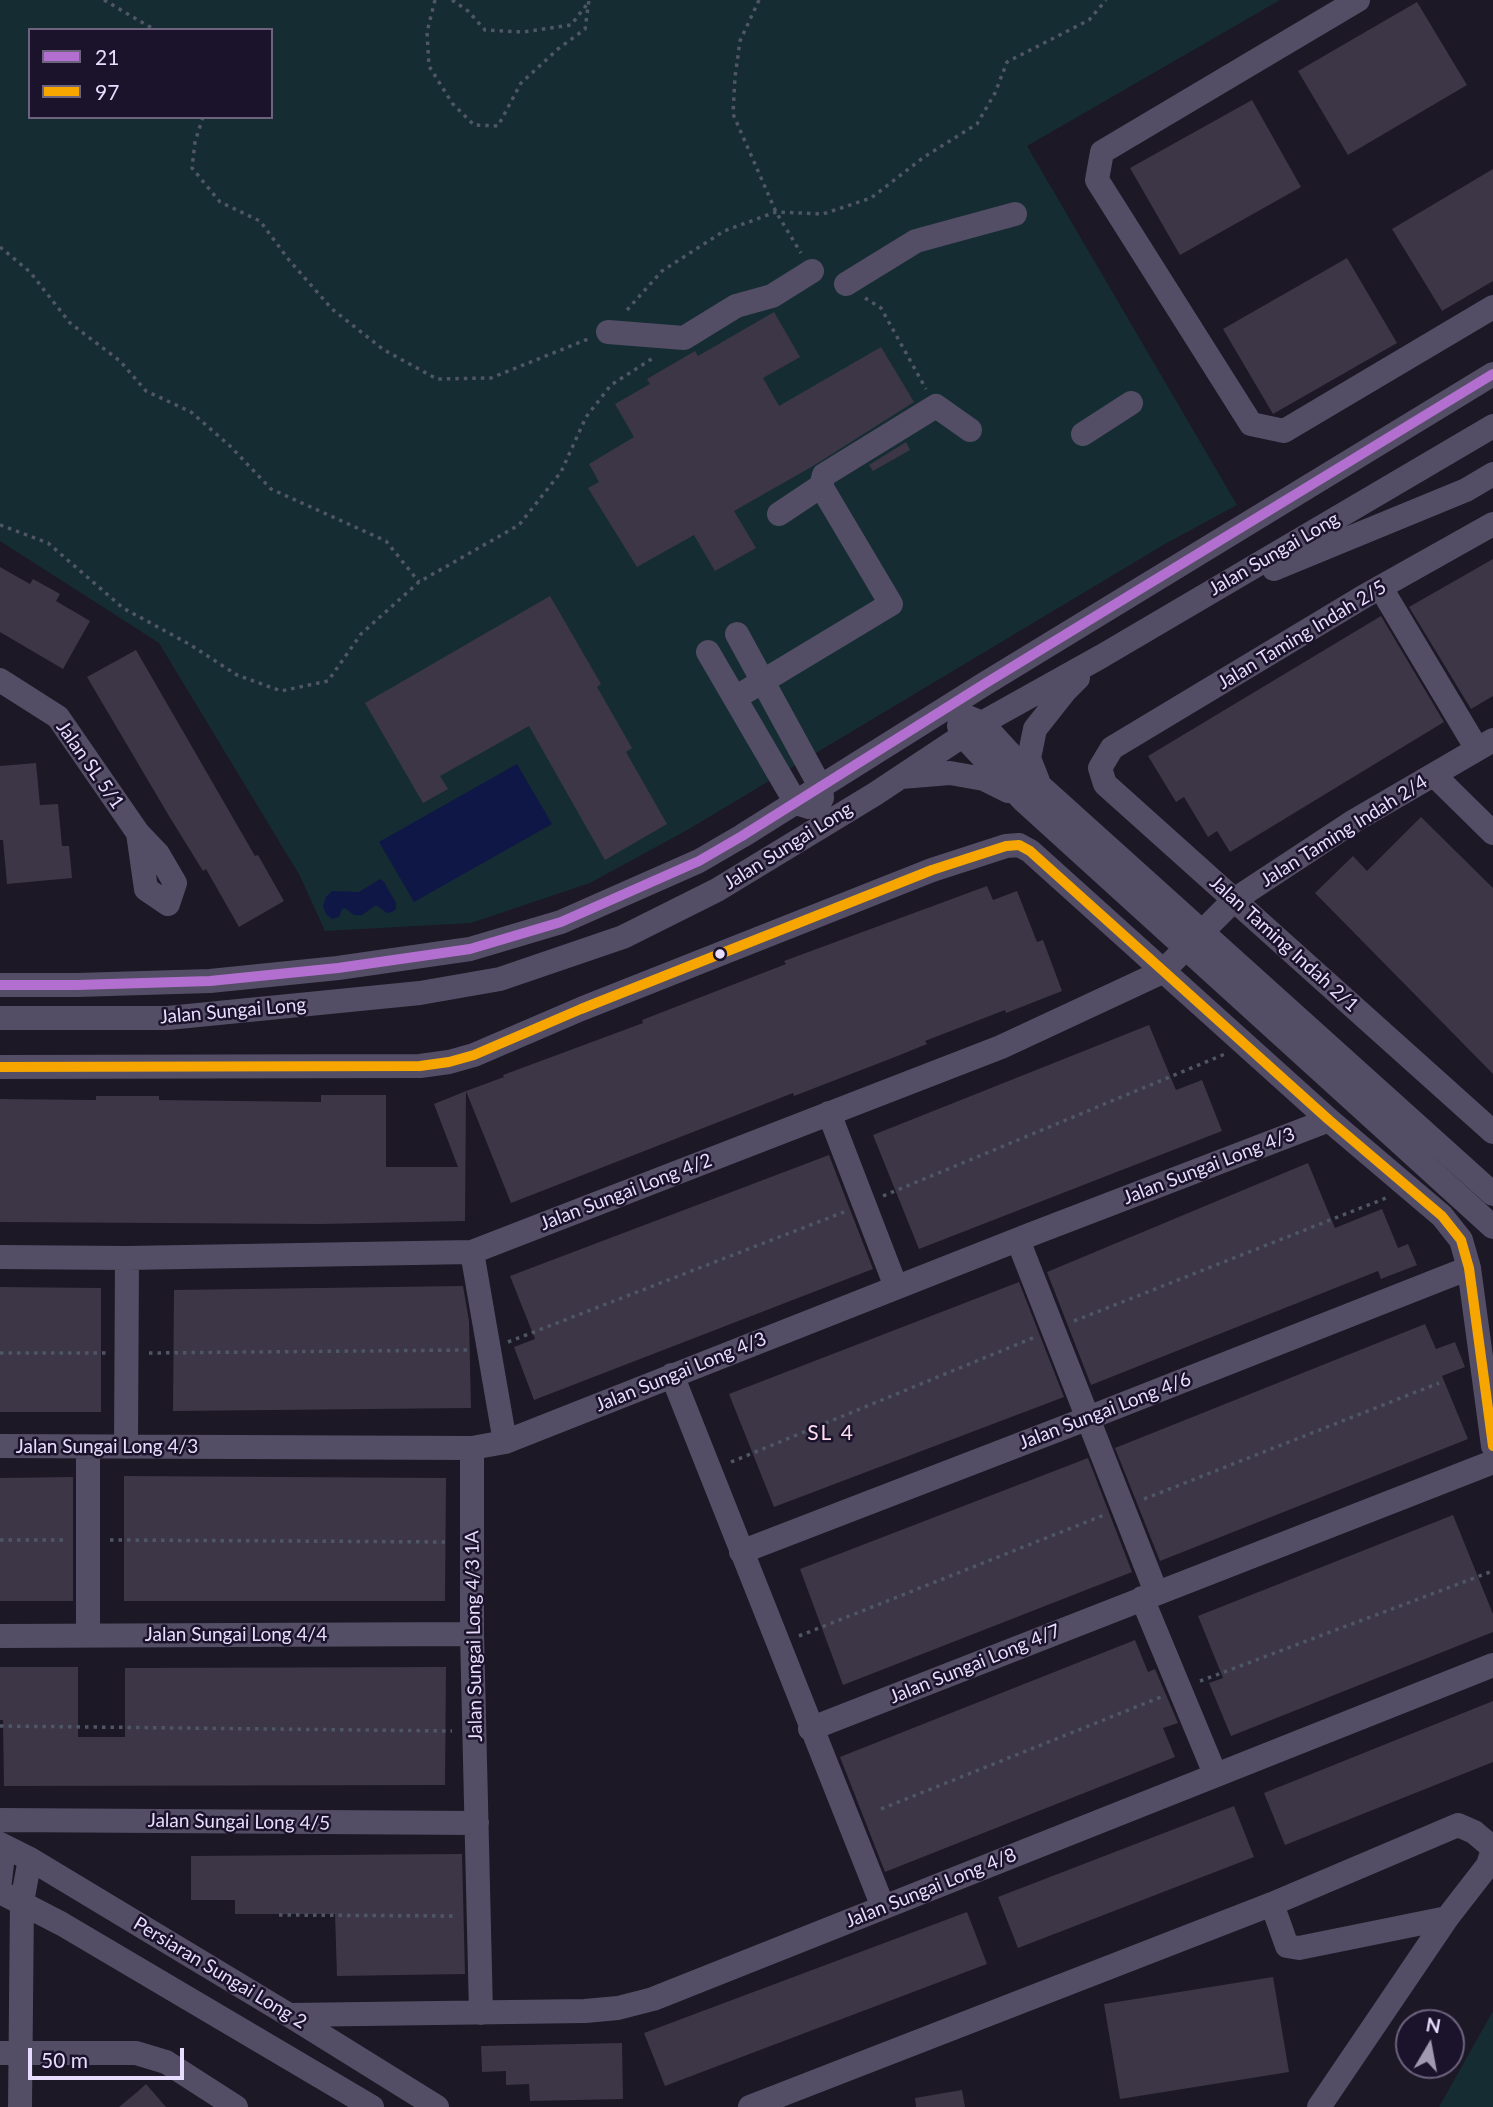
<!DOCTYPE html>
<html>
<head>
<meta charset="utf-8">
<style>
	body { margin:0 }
	#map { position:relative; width:1493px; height:2107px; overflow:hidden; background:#1c1825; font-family:Lato,sans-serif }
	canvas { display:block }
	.legend { position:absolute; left:28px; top:28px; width:245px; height:91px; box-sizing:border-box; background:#1b122b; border:2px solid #6d637f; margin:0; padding:9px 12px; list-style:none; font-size:21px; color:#e8ddfe }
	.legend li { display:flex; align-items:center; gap:14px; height:35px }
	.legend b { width:35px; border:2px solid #6d637f }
	.north { position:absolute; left:1395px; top:2009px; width:70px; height:70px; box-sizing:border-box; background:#1b122b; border:2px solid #6d637f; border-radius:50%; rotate:10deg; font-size:19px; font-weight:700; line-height:28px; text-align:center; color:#e8ddfe }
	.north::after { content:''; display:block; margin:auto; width:24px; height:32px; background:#a198b2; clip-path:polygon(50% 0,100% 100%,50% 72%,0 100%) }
	.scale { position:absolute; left:28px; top:2048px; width:156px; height:32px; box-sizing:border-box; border:4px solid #e8ddfe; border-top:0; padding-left:9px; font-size:21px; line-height:24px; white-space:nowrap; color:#e8ddfe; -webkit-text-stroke:5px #1b122b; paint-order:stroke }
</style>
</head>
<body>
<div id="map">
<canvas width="1493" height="2107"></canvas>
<ul class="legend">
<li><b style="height:9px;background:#b36fd0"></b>21</li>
<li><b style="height:9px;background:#f7a600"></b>97</li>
</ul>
<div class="north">N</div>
<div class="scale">50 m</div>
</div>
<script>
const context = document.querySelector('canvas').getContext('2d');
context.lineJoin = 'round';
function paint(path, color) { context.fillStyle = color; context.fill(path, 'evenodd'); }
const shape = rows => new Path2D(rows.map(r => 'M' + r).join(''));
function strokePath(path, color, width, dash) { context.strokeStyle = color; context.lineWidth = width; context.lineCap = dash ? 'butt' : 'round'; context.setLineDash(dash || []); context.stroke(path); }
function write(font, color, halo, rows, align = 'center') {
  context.font = font + ' Lato,sans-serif'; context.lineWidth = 5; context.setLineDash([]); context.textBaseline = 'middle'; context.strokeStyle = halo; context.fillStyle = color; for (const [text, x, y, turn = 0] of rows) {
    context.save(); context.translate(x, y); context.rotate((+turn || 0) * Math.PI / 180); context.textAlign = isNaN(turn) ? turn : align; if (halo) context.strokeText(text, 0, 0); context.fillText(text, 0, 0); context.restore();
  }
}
const green = shape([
	[0,0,1280,0,1027,146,1237,505,1165,544,689,829,590,883,471,923,325,931,300,876,159,643,0,541],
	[30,30,271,30,271,117,30,117],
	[1493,2011,1493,2107,1439,2107]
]);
const water = shape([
	[517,764,552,824,414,902,379,842],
	[380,879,384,882,396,903,396,909,392,912,387,913,376,905,362,915,354,915,345,908,342,909,339,917,332,919,326,914,323,906,326,897,332,891,359,892]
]);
const building = shape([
	[1417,2,1467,85,1348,155,1298,71],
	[1252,100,1301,187,1180,255,1130,168],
	[1493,169,1493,281,1442,311,1392,229],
	[1347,258,1397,343,1273,414,1223,329],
	[774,312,800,357,763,378,779,406,881,347,914,402,813,466,734,511,756,548,715,571,694,535,637,567,588,488,599,482,589,464,634,437,615,404,650,384,647,379,695,351,698,356],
	[906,442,910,450,873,471,869,465],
	[1493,559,1493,696,1471,709,1409,607],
	[0,567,30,584,33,579,60,594,56,601,90,621,63,669,0,632],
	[550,596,601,684,597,687,632,748,626,752,667,824,605,860,529,726,440,776,448,789,423,803,365,703],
	[1381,616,1444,722,1230,852,1217,831,1208,837,1184,797,1176,802,1148,756],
	[136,650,255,856,258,855,284,901,239,927,206,869,203,871,169,816,87,677],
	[36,763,40,805,58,804,62,846,69,846,72,878,7,884,3,840,0,840,0,766],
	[1421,817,1493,888,1493,1074,1315,893,1353,856,1367,871],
	[987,886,993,900,1017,891,1037,942,1043,940,1062,991,1006,1013,1005,1010,925,1041,927,1044,895,1057,794,1096,793,1093,511,1203,466,1091,504,1077,503,1075,643,1023,642,1020,786,964,784,961],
	[1149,1025,1176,1090,1202,1080,1222,1131,919,1249,873,1135],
	[466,1091,465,1221,321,1224,0,1222,0,1099,96,1100,96,1096,159,1096,159,1100,321,1102,321,1095,386,1095,386,1167,458,1167,434,1104],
	[829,1155,873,1269,534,1400,514,1347,535,1339,510,1276],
	[1308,1163,1335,1228,1382,1209,1398,1248,1408,1244,1417,1265,1381,1279,1378,1271,1091,1385,1047,1272],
	[1019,1282,1064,1397,774,1507,729,1394],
	[463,1286,469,1321,471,1408,173,1411,174,1290],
	[0,1287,101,1288,101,1412,0,1412],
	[1425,1324,1436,1349,1455,1342,1465,1367,1442,1376,1468,1439,1160,1561,1115,1448],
	[1088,1458,1132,1572,843,1685,800,1569],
	[124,1476,446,1478,445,1601,124,1601],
	[73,1477,73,1601,0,1601,0,1478],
	[1453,1515,1493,1614,1493,1632,1231,1736,1209,1683,1223,1678,1198,1616],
	[1135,1640,1148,1672,1155,1669,1178,1723,1163,1728,1175,1757,885,1872,840,1757],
	[0,1667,78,1667,78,1737,125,1737,125,1668,446,1667,445,1785,4,1786,3,1720,0,1720],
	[1493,1701,1493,1762,1285,1845,1264,1793],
	[1234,1806,1254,1857,1018,1948,998,1897],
	[462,1854,465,1974,337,1976,335,1914,235,1914,235,1900,191,1900,191,1856],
	[967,1912,987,1964,665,2086,644,2033],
	[1273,1977,1289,2072,1120,2099,1104,2004],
	[622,2043,623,2099,530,2101,529,2084,506,2085,506,2071,482,2072,481,2046],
	[146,2084,166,2107,119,2107,136,2093],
	[962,2090,965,2107,916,2107,915,2098]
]);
const path = shape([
	[104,0,155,30],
	[435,0,427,32,429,66,452,103,474,125,498,126,521,83,558,49,585,29,589,0],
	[452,0,468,11,485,30,523,32,571,25,588,3],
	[759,0,740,41,735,77,733,114,776,212,801,253],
	[203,117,195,142,192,168,220,202,260,221,289,260,332,309,384,350,437,379,491,378,588,339],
	[0,247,30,272,70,323,120,361,146,391,191,412,230,446,271,489,386,541,419,582],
	[865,298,881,308,926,389],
	[627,310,662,271,724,231,776,212,823,214,871,198,924,157,977,124,995,93,1007,62,1089,20,1106,0],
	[0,525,48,543,123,608,189,644,237,675,281,691,328,681,361,634,419,582,519,525,561,472,586,417,611,385,653,358],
	[883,1196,1225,1054],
	[1074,1321,1386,1198],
	[508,1342,844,1212],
	[0,1353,106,1353],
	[149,1353,467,1350],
	[731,1462,1035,1337],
	[1144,1499,1439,1383],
	[0,1540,68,1540],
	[110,1540,449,1542],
	[799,1636,1104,1515],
	[1200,1681,1493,1571],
	[0,1726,452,1731],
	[881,1809,1161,1697],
	[279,1915,456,1916]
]);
const minor = shape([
	[1358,0,1102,152,1097,180,1251,424,1284,431,1493,307],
	[846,284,916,241,1015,214],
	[608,332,684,338,736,306,772,296,812,271],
	[1083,434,1131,403],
	[821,486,824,475,936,406,970,430],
	[1493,524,1363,597,1112,748,1100,768,1105,784,1493,1132],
	[1274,569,1466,490,1493,474],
	[1381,588,1477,749],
	[737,634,821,788,822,798,819,804],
	[708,652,796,803,809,807],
	[0,680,58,717,138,833,158,854,175,883,168,904,146,889,138,833],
	[735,698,891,604,821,486,779,514],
	[967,717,982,723,1039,785,1493,1194],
	[960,722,959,726,963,736,1023,800,1493,1227],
	[1434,775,1493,833],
	[901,777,950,773,984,779,1008,791],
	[1038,781,1029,758,1035,729,1065,691,1078,678],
	[0,985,77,985,210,981,338,968,470,949,561,922,699,861,742,836,986,683,1493,374],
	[0,1018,168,1018,420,993,500,979,623,937,717,890,875,794,982,723,1102,656,1493,426],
	[0,1067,420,1066,449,1062,474,1055,581,1009,932,870,1006,846,1019,845,1030,851,1329,1120,1442,1216,1461,1240,1469,1268,1493,1446],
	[829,1113,896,1287],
	[1018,1240,1156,1592],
	[472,1252,505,1442],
	[0,1257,127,1258,472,1252,1001,1047,1162,972,1234,900,1354,821,1493,740],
	[672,1375,883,1907],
	[0,1446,472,1448,505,1442,1032,1234,1329,1120],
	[88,1447,88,1635],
	[126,1447,127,1258],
	[472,1448,472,1634,481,2013],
	[741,1552,1073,1424,1469,1268],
	[1142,1598,1215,1774],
	[0,1636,472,1634],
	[810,1729,1493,1462],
	[0,1820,477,1823],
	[0,1844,30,1859,289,2015,437,2107],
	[0,1881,4,1846],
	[0,1892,62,1924,372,2107],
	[1272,1904,1287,1946,1299,1948,1447,1918],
	[289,2015,585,2011,618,2008,653,1999,1493,1665],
	[0,2053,136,2053,166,2062,236,2107],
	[20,2107,22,1902,30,1859],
	[750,2107,1272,1904,1458,1825,1474,1832,1493,1848],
	[1319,2107,1447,1918,1488,1865,1493,1849]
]);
const bus1 = shape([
	[0,985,77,985,210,981,338,968,470,949,561,922,699,861,742,836,986,683,1493,374]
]);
const bus2 = shape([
	[0,1067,420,1066,449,1062,474,1055,581,1009,932,870,1006,846,1019,845,1030,851,1329,1120,1442,1216,1461,1240,1469,1268,1493,1446]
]);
const markers = [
	[720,954,6,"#e8ddfe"]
];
const streetNames = [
	["Jalan Sungai Long",1274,554,-30],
	["Jalan Taming Indah 2/5",1302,635,-31],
	["Jalan SL 5/1",90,765,55],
	["Jalan Taming Indah 2/4",1344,831,-32],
	["Jalan Sungai Long",788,846,-32],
	["Jalan Taming Indah 2/1",1284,944,42],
	["Jalan Sungai Long",233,1011,-5],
	["Jalan Sungai Long 4/3",1209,1166,-21],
	["Jalan Sungai Long 4/2",626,1192,-21],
	["Jalan Sungai Long 4/3",681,1372,-22],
	["Jalan Sungai Long 4/6",1105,1411,-21],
	["Jalan Sungai Long 4/3",107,1447],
	["Jalan Sungai Long 4/4",236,1635],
	["Jalan Sungai Long 4/3 1A",474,1636,-91],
	["Jalan Sungai Long 4/7",975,1664,-22],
	["Jalan Sungai Long 4/5",239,1822,1],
	["Jalan Sungai Long 4/8",931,1888,-22],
	["Persiaran Sungai Long 2",220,1973,31]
];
const neighbourhoodNames = [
	["SL 4",831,1433]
];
paint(green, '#162c33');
paint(water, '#0e1746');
paint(building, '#3c3646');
strokePath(path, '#4f5666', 3.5, [3.5, 5]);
strokePath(minor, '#534e65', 24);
strokePath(bus1, '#b36fd0', 10);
strokePath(bus2, '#f7a600', 10);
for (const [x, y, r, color] of markers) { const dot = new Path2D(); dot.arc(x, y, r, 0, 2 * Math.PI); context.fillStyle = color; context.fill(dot); strokePath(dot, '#1b122b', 2.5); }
write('19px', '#e8ddfe', '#1b122b', streetNames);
context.letterSpacing = '2px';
write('21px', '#fedfec', '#1b122b', neighbourhoodNames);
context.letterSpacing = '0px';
</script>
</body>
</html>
